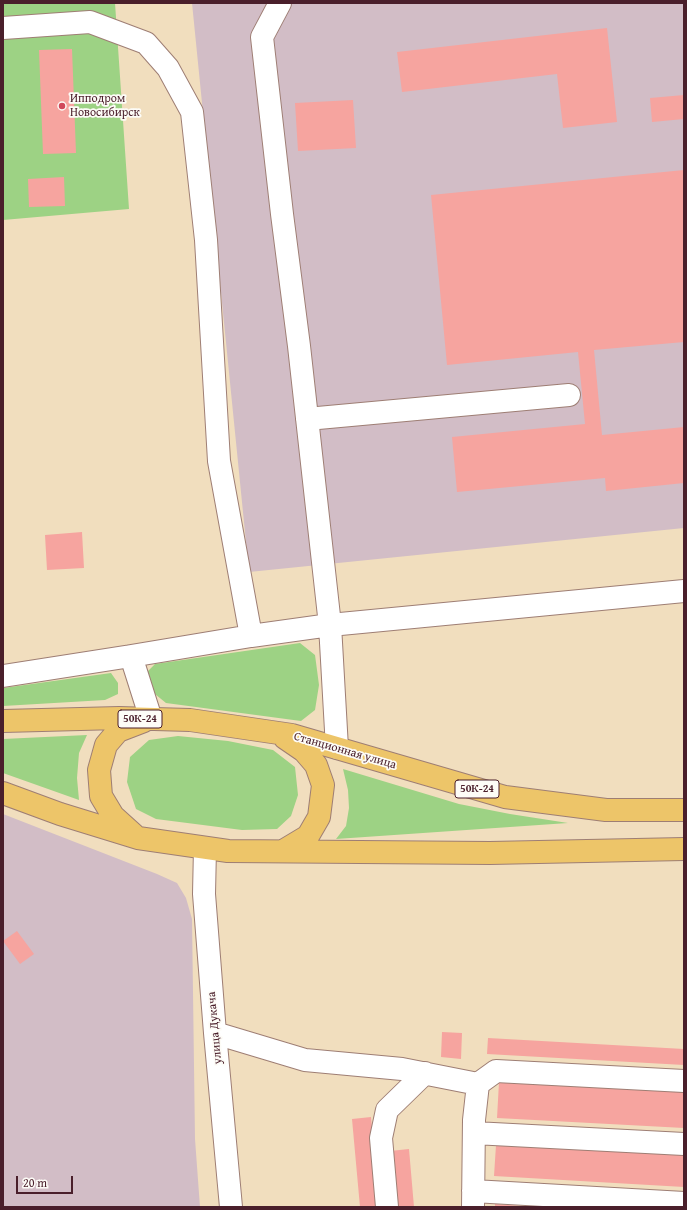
<!DOCTYPE html>
<html>
<head>
<meta charset="utf-8">
<style>
	body { margin:0 }
	#map { position:relative; width:687px; height:1210px; overflow:hidden; background:#f1debe; font-family:"Gentium Book Plus",serif }
	canvas { display:block }
	.frame { position:absolute; inset:0; border:4px solid #4a1f2b; pointer-events:none }
	.scale { position:absolute; left:16px; top:1176px; width:57px; height:18px; box-sizing:border-box; border:2px solid #4a1f2b; border-top:0; padding-left:5px; font-size:12px; line-height:14px; white-space:nowrap; color:#4a1f2b; -webkit-text-stroke:3px #fdfcf7; paint-order:stroke }
</style>
</head>
<body>
<div id="map">
<canvas width="687" height="1210"></canvas>
<div class="frame"></div>
<div class="scale">20 m</div>
</div>
<script>
const context = document.querySelector('canvas').getContext('2d');
context.lineJoin = 'round';
function paint(path, color) { context.fillStyle = color; context.fill(path, 'evenodd'); }
const shape = rows => new Path2D(rows.map(r => 'M' + r).join(''));
function strokePath(path, color, width, dash) { context.strokeStyle = color; context.lineWidth = width; context.lineCap = dash ? 'butt' : 'round'; context.setLineDash(dash || []); context.stroke(path); }
function write(font, color, halo, rows, align = 'center') {
  context.font = font + ' "Gentium Book Plus",serif'; context.lineWidth = 3.5; context.setLineDash([]); context.textBaseline = 'middle'; context.strokeStyle = halo; context.fillStyle = color; for (const [text, x, y, turn = 0] of rows) {
    context.save(); context.translate(x, y); context.rotate((+turn || 0) * Math.PI / 180); context.textAlign = isNaN(turn) ? turn : align; if (halo) context.strokeText(text, 0, 0); context.fillText(text, 0, 0); context.restore();
  }
}
const industrial = shape([
	[192,3,684,3,684,528,249,572],
	[3,814,157,874,177,883,186,898,192,919,195,1139,200,1207,3,1207]
]);
const green = shape([
	[3,3,115,3,129,209,3,220],
	[300,643,315,655,319,685,315,710,301,721,166,703,150,690,146,673,155,664],
	[111,673,118,683,118,694,105,700,3,706,3,688],
	[87,735,79,753,77,778,79,800,3,773,3,739],
	[178,736,228,741,273,750,295,767,298,795,291,816,277,829,242,830,156,819,136,809,127,782,130,757,149,740],
	[343,769,459,804,510,814,568,823,336,839,346,826,349,808,348,790]
]);
const building = shape([
	[607,28,617,122,563,128,557,74,402,92,397,52],
	[72,49,76,153,43,154,39,50],
	[684,95,684,119,652,122,650,98],
	[353,100,356,148,298,151,295,103],
	[684,170,684,342,594,350,602,435,684,427,684,483,606,491,605,478,457,492,452,437,585,424,578,352,447,365,431,195],
	[64,177,65,206,29,207,28,179],
	[82,532,84,568,47,570,45,535],
	[17,931,34,954,20,964,3,941],
	[442,1032,462,1033,461,1059,441,1057],
	[488,1038,684,1049,684,1065,487,1054],
	[499,1082,684,1092,684,1128,497,1118],
	[371,1117,379,1207,360,1207,352,1119],
	[496,1145,684,1155,684,1187,494,1176],
	[409,1149,414,1207,395,1207,390,1151],
	[495,1204,521,1206,521,1207,495,1207]
]);
const minor = shape([
	[280,3,262,37,282,214,299,346,330,625,337,748],
	[3,28,90,22,146,43,168,68,192,112,206,240,219,461,251,636],
	[307,419,569,395],
	[131,656,151,719],
	[3,676,131,656,251,636,330,625,684,591],
	[205,848,204,894,215,1033,231,1207],
	[215,1033,305,1060,402,1069,478,1084],
	[474,1133,684,1144],
	[473,1191,684,1203],
	[387,1207,381,1138,387,1110,425,1073],
	[473,1207,474,1120,478,1084,496,1071,684,1081]
]);
const major = shape([
	[3,721,119,718,190,720,292,735,505,797,606,810,684,810],
	[3,793,60,814,138,838,228,851,490,853,684,849],
	[134,835,113,816,101,796,99,770,106,745,118,731,144,721],
	[283,851,308,836,319,817,323,785,316,765,304,751,285,738]
]);
const markers = [
	[62,106,4,"#d1495b"]
];
const shields = [
	[140,719,44],
	[477,789,44]
];
const shieldNames = [
	["50К-24",140,719],
	["50К-24",477,789]
];
const poiNames = [
	["Ипподром",70,99],
	["Новосибирск",70,113]
];
const streetNames = [
	["Станционная улица",345,751,16],
	["улица Дукача",215,1028,-95]
];
paint(industrial, '#d2bdc6');
paint(green, '#9dd284');
paint(building, '#f6a49f');
strokePath(minor, '#9e7e74', 24);
strokePath(major, '#9e7e74', 24);
strokePath(minor, '#fff', 22);
strokePath(major, '#edc569', 22);
for (const [x, y, r, color] of markers) { const dot = new Path2D(); dot.arc(x, y, r, 0, 2 * Math.PI); context.fillStyle = color; context.fill(dot); strokePath(dot, '#fdfcf7', 1.5); }
for (const [x, y, w] of shields) { const box = new Path2D(); box.roundRect(x - w / 2, y - 9, w, 18, 3); context.fillStyle = '#fdfcf7'; context.fill(box); strokePath(box, '#4a1f2b', 1); }
write('bold 11px', '#4a1f2b', null, shieldNames);
write('12px', '#4a1f2b', '#fdfcf7', poiNames, 'left');
write('12px', '#4a1f2b', '#fdfcf7', streetNames);
</script>
</body>
</html>
